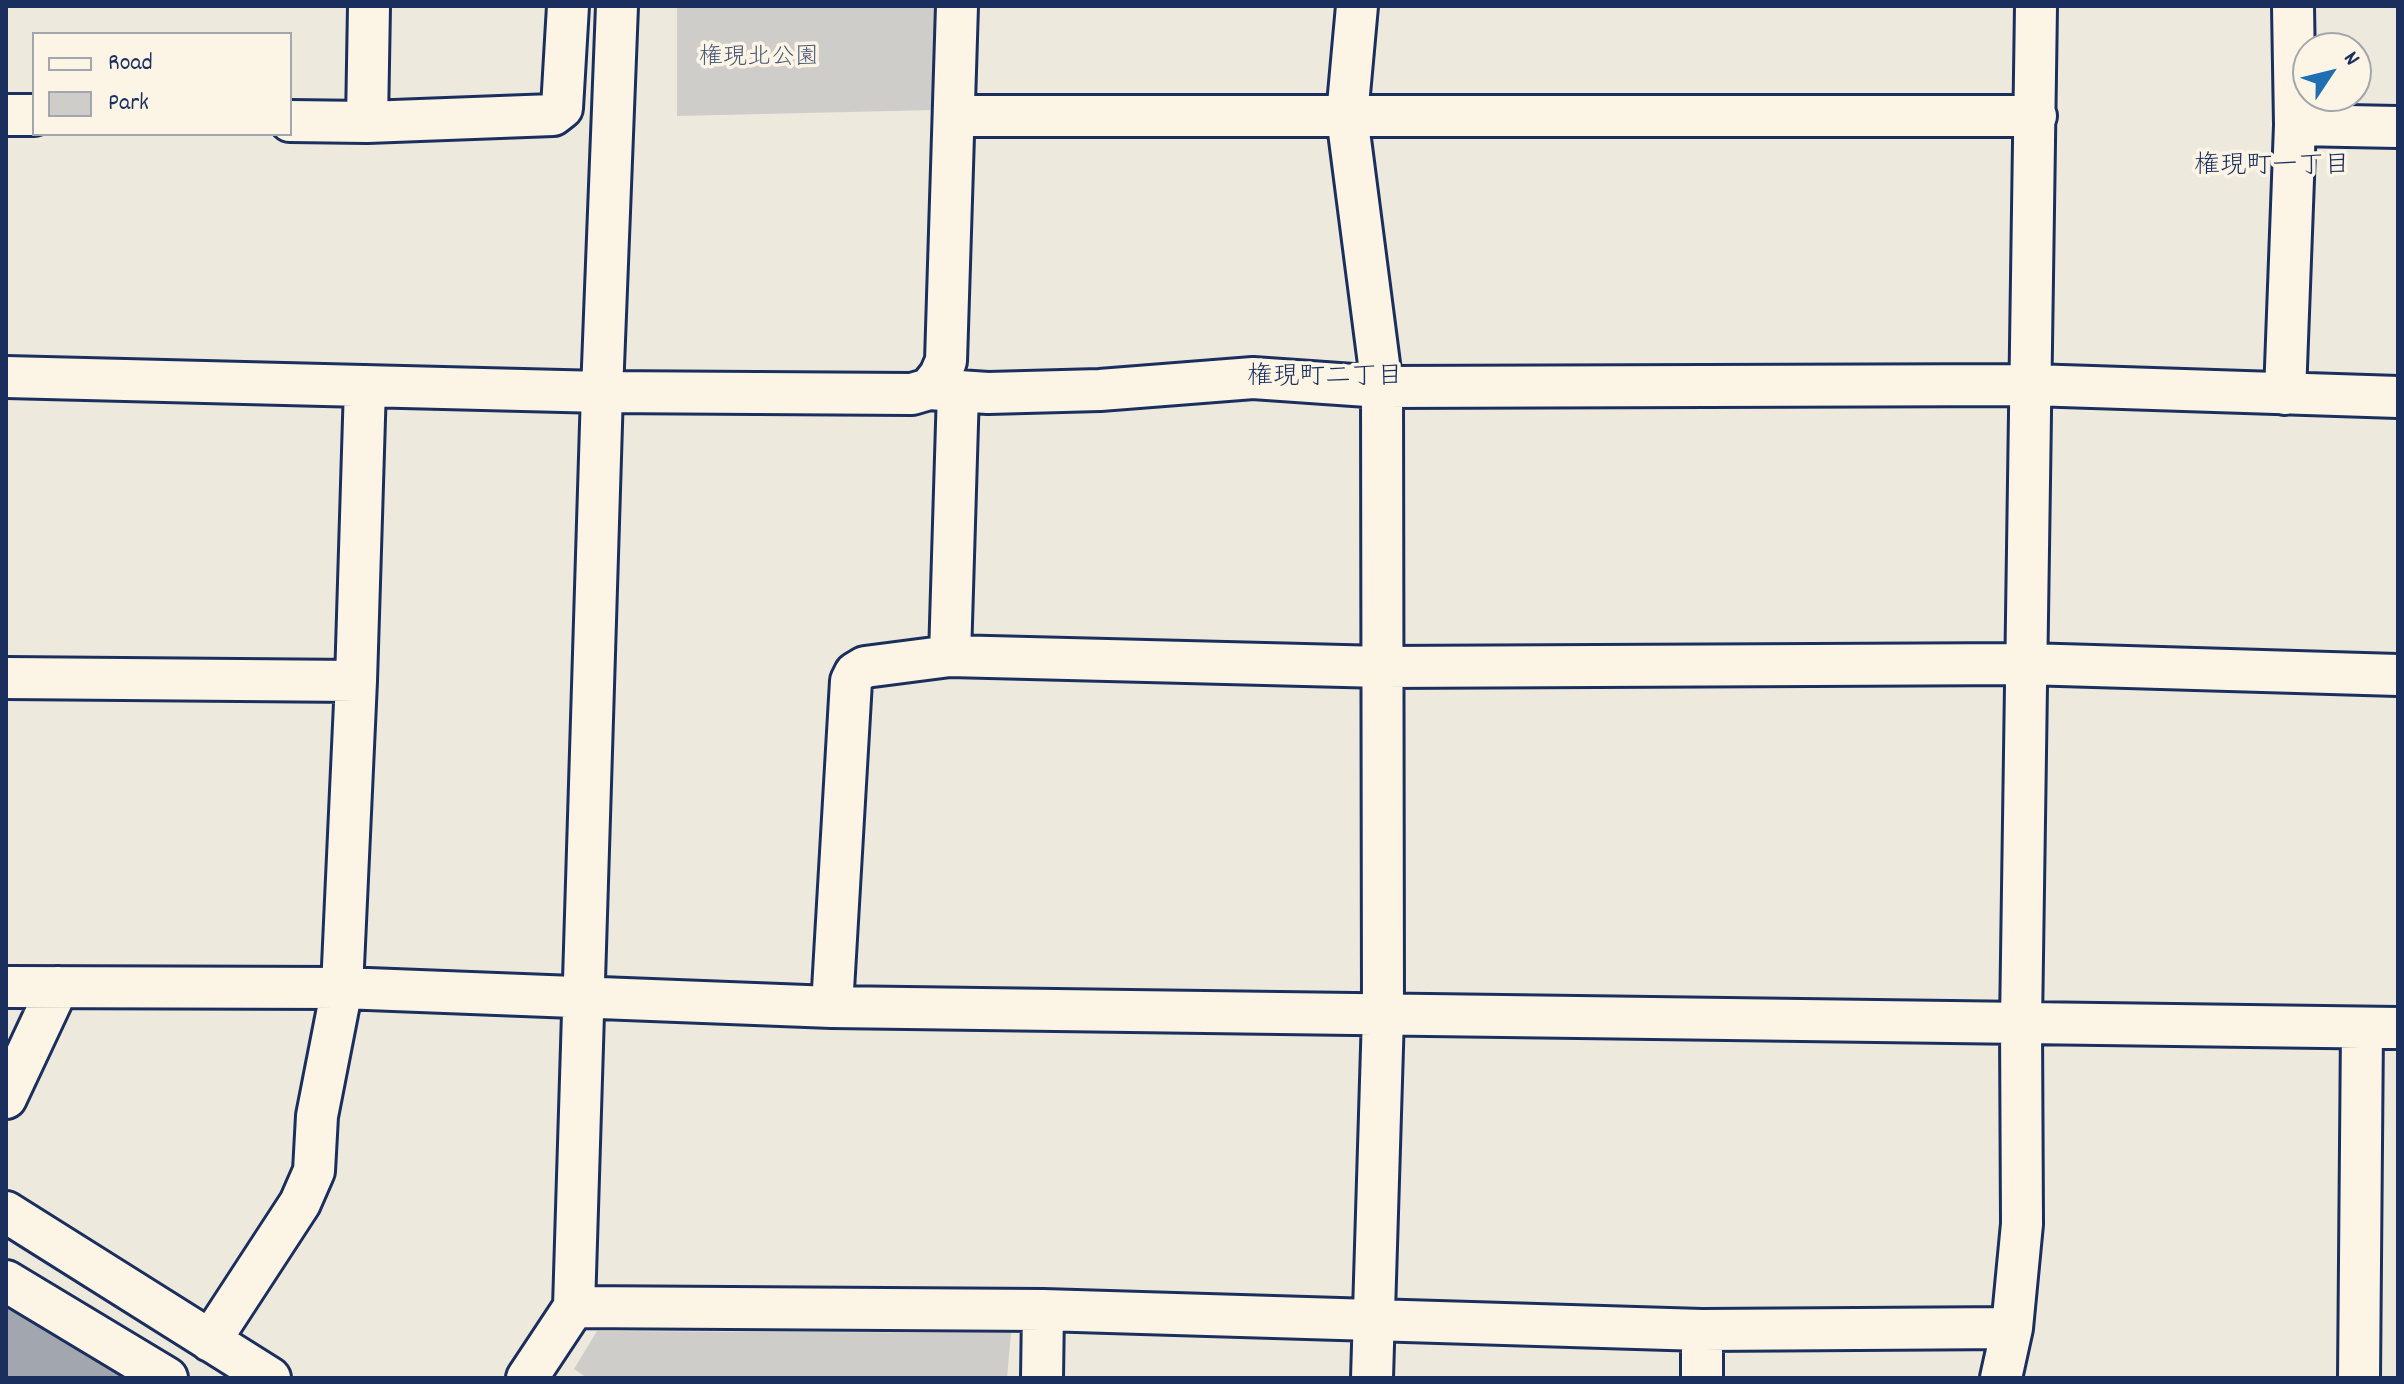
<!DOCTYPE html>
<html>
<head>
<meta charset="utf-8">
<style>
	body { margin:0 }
	#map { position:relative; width:2404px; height:1384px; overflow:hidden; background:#eee9dd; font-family:Dekko,sans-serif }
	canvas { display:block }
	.frame { position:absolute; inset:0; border:8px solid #1b2f5e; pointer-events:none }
	.legend { position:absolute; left:32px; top:32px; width:260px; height:104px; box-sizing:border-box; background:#fcf5e5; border:2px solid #a2a6af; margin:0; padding:10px 14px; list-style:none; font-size:24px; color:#1b2f5e }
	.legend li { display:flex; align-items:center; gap:16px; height:40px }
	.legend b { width:40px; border:2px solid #a2a6af }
	.north { position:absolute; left:2292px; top:32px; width:80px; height:80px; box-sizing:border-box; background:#fcf5e5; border:2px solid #a2a6af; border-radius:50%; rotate:55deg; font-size:22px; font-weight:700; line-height:32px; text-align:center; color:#1b2f5e }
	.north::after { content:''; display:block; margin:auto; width:28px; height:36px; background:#1f6fb2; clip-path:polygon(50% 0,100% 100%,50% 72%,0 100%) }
</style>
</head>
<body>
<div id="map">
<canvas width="2404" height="1384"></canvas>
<div class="frame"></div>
<ul class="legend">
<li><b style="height:10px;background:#fcf5e5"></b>Road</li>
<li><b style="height:22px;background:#cfcdca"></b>Park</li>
</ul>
<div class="north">N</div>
</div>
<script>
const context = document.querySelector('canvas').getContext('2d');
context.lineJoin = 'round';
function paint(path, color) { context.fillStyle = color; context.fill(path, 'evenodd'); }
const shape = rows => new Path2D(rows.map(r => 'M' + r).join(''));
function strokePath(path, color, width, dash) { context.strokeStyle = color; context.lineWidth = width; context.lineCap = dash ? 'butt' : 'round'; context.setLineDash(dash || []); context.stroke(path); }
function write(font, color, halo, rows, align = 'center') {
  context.font = font + ' Dekko,"Klee One",sans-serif'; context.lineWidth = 7; context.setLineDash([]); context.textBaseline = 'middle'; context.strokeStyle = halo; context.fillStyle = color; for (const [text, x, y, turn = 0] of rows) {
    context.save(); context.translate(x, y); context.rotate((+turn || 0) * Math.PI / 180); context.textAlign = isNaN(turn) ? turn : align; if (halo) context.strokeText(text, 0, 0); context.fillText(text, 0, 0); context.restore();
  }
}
const green = shape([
	[677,6,937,6,935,110,677,116],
	[597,1331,1011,1333,1007,1378,587,1378,574,1369]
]);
const water = shape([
	[6,1301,134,1378,6,1378,6,1301]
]);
const minor = shape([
	[1357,6,1347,116,1382,387,1383,1015,1372,1378],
	[6,115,34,115],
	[954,116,2036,116],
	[290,121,367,122,553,115,562,108,568,6],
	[367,122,369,6],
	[2295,125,2398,127],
	[6,377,602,392,912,394,929,389,940,375,946,361,957,6],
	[929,389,988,393,1100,390,1253,378,1382,387,2031,385,2398,397],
	[2285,394,2295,125,2293,6],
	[950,656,958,391],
	[6,678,356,681],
	[6,987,342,988,832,1007,2398,1028],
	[832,1007,851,681,855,673,865,667,950,656,1383,667,2026,664,2398,675],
	[6,1098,58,987],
	[6,1212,270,1378],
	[6,1281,167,1378],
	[574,1307,1043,1310,1702,1330,2012,1328],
	[210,1341,300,1203,314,1171,317,1116,342,988,356,681,365,386],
	[527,1378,574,1307,602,392,617,6],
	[1042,1378,1043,1310],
	[1702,1378,1702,1330],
	[2001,1378,2012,1328,2022,1224,2021,1024,2036,6],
	[2359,1378,2362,1028]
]);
const parkNames = [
	["権現北公園",759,60]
];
const neighbourhoodNames = [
	["権現町一丁目",2272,168],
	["権現町二丁目",1325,379]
];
paint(green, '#cfcdca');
paint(water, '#a2a7af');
strokePath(water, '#6c778f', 2);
strokePath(minor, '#1b2f5e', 46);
strokePath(minor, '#fcf5e5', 40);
write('24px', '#485679', '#fcf5e5', parkNames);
write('26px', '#1b2f5e', '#fcf5e5', neighbourhoodNames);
</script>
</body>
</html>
